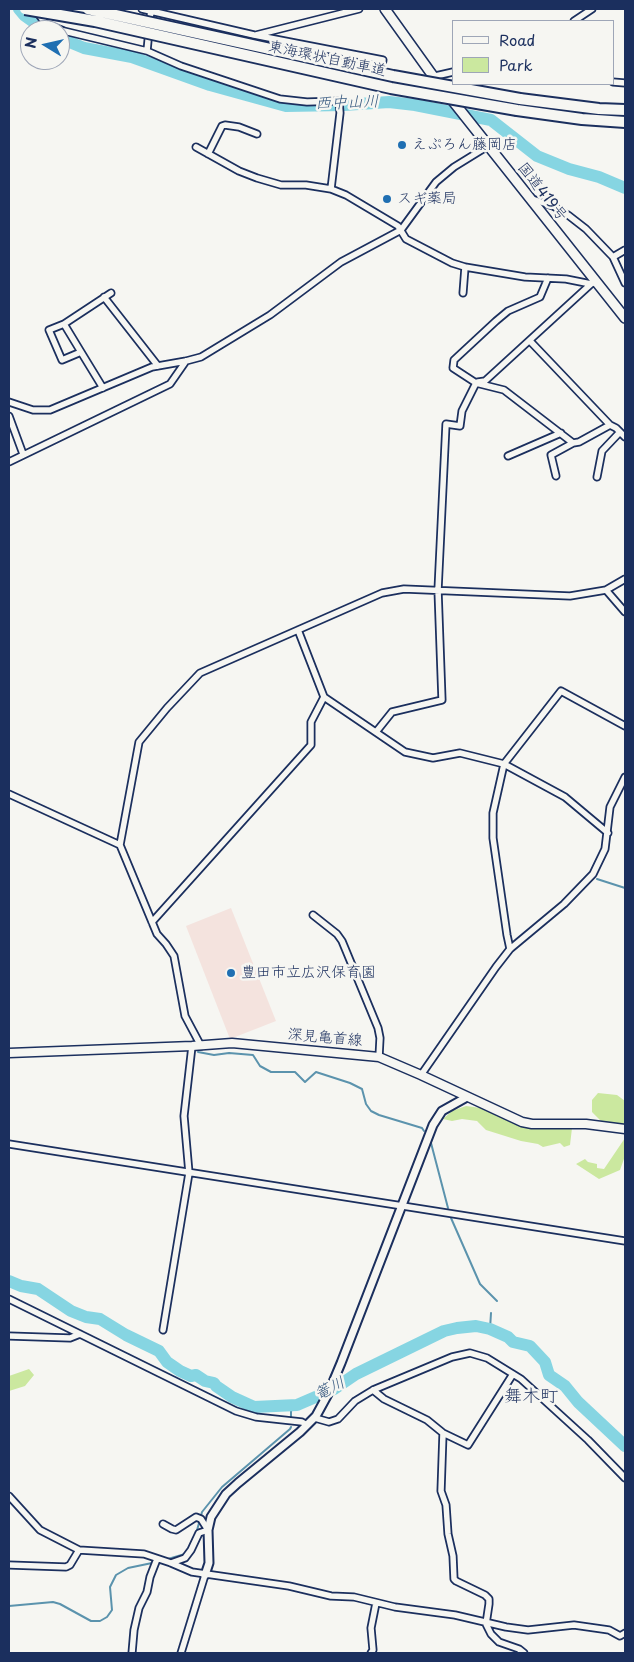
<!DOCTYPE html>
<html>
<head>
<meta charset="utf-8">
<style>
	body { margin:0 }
	#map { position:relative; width:634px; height:1662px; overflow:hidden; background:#f6f6f2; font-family:"Playpen Sans",sans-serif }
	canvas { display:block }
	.frame { position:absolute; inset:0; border:10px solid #1b2f5e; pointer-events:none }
	.legend { position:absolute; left:452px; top:20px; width:162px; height:65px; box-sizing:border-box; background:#f6f6f2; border:1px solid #9ea6b7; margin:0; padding:6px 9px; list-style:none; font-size:15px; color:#1b2f5e }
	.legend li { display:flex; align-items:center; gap:10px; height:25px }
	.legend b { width:25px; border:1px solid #9ea6b7 }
	.north { position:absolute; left:20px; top:20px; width:50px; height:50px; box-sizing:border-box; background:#f6f6f2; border:1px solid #9ea6b7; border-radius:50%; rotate:279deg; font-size:14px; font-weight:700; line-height:20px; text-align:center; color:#1b2f5e }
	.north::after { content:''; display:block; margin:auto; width:18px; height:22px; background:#1f6fb2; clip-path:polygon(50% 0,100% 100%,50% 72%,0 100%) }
</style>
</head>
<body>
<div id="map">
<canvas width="634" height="1662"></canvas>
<div class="frame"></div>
<ul class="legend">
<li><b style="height:6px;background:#f6f6f2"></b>Road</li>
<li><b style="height:14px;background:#cbe89f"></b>Park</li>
</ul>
<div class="north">N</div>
</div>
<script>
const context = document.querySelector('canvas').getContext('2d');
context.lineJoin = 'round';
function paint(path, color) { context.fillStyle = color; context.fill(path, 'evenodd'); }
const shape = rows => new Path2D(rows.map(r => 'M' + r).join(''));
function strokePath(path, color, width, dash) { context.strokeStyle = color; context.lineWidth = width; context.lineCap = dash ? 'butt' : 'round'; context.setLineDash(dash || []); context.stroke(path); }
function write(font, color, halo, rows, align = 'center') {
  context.font = font + ' "Playpen Sans","Klee One",sans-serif'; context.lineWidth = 5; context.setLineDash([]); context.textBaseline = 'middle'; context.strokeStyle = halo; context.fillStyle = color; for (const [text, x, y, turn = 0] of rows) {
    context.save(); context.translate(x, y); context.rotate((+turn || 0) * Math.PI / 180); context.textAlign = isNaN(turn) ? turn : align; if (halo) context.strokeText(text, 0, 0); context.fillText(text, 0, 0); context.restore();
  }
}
const built = shape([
	[231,908,276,1021,230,1039,186,926]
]);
const green = shape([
	[598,1093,617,1095,625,1101,625,1127,604,1124,592,1112,592,1100],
	[466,1106,481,1108,518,1125,535,1128,572,1128,570,1145,564,1147,560,1143,543,1147,538,1144,521,1141,486,1130,477,1121,462,1119,452,1121,443,1119,452,1111],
	[625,1138,625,1156,620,1170,599,1179,576,1164,585,1159,588,1162,597,1164,597,1168,604,1169],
	[29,1369,34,1375,25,1386,9,1391,9,1376]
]);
const stream = shape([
	[597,879,625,888],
	[198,1052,214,1055,229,1053,253,1055,260,1066,271,1072,295,1072,305,1082,316,1072,350,1083,362,1089,366,1104,371,1111,379,1115,422,1128,424,1131],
	[431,1143,448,1208],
	[451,1218,480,1284,497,1301],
	[490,1329,491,1313],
	[291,1417,291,1411,297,1405],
	[196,1534,202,1512,222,1487,290,1429,291,1427],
	[168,1559,185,1554],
	[9,1606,53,1602,60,1604,91,1621,100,1621,107,1617,112,1610,110,1587,116,1575,128,1568,152,1563]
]);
const river = shape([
	[19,9,24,15,45,30],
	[60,38,84,48,132,57,210,85,286,106,344,105,389,102,415,105,491,120,537,156,569,169,599,177,625,188],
	[9,1281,21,1286,38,1289,71,1311,86,1317,100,1319,126,1335,159,1351,167,1362,180,1371,191,1376,196,1375,205,1381,214,1383,216,1386,232,1397,254,1407,297,1405,334,1389,356,1374,444,1331,457,1328,476,1326,490,1329,508,1337,513,1342,530,1346,545,1362,549,1375,565,1386,578,1402,625,1446]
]);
const minor = shape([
	[142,9,254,35,383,60,380,76],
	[37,12,46,24,64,31,147,51,181,66,280,99,307,102,339,101,340,113,331,189],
	[574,21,592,9],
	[256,35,359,9],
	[147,51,151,9],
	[431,77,453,72],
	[613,82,625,83],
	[196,147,239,171,257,178,281,185,306,185,331,189,346,195,398,226,406,239,452,263,465,267,525,277,566,279,591,284,596,282],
	[208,154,222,126,225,125,239,127,257,134],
	[532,199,553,206,568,215,586,229,613,257,625,283],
	[613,257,625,250],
	[548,278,540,297,508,311,496,321,454,360,453,368,476,383,504,390,573,443,579,442,610,425,616,428,625,437],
	[463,293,465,267],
	[104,297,158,366],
	[64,324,111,293],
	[530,341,610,425],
	[81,352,62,360,49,330,64,324,81,352,103,388],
	[478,382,485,381,591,284],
	[9,402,33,410,50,410,152,367,186,361,201,357,270,315,341,262,401,230,436,182,454,167,488,146],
	[9,416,23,454],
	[508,456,561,433],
	[9,462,170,384,186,361],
	[556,476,551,455,573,443],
	[597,477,602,451,620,432],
	[606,590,625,612],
	[298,630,324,697,405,752,433,758,460,753,504,764,565,797,608,833],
	[376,732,392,712,442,700,438,590,446,424,460,426,462,411,476,383],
	[9,794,120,845],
	[313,915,337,934,342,941,378,1028,380,1038,379,1057],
	[152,922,311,745,311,722,324,697],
	[510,949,507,935,493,838,493,813,504,764,561,691,625,726],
	[201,1046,185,1016,174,956,166,944,157,934,120,845,139,742,167,708,200,673,382,593,404,589,570,596,606,590,625,579],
	[421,1075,496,967,510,949,564,904,593,874,605,849,610,807,625,777],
	[9,1144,625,1241],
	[9,1299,236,1411,256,1417,302,1422,307,1425],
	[163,1330,189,1173,184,1116,192,1046],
	[9,1336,70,1338,80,1334],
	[373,1390,384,1399,427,1420,443,1433,468,1445,513,1374],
	[315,1418,329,1422,338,1419,355,1401,373,1390,452,1357,470,1353,487,1358,521,1379,588,1440,625,1478],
	[443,1433,441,1491,446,1505,448,1534,453,1556,454,1579,456,1581,485,1595,489,1599,489,1604,486,1624,491,1634,499,1642,519,1649,524,1653],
	[9,1496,40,1530,79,1550,144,1554,171,1563,192,1572,289,1586,331,1596,354,1597,395,1607,455,1615,506,1627,528,1630,574,1625,609,1630,620,1636,625,1633],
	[163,1524,172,1529,176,1530,196,1517,201,1519,208,1530,199,1533,191,1550,185,1558,171,1563],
	[9,1565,66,1567,70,1565,79,1550],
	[132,1653,134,1630,139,1608,147,1592,150,1577,157,1559],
	[181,1653,205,1575],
	[371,1653,373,1650,371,1628,376,1603]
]);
const tertiary = shape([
	[205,1575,209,1563,208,1530,211,1517,226,1494,238,1483,300,1432,316,1416,328,1394,341,1363,433,1125,442,1111,467,1097]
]);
const secondary = shape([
	[9,1053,192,1046,232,1043,379,1057,421,1075,522,1122,532,1124,586,1124,625,1129]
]);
const trunk = shape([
	[385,9,433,76,625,318]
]);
const motorway = shape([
	[520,99,599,109,625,110],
	[517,110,582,119,625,122]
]);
const motorwayBridge = shape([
	[25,9,95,21,391,88,517,110],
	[88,9,393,76,520,99]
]);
const markers = [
	[402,145,5,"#1f6fb2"],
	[387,199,5,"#1f6fb2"],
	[231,973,5,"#1f6fb2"]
];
const streetNames = [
	["東海環状自動車道",327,59,12],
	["国道419号",542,192,52],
	["深見亀首線",325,1038,5]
];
const poiNames = [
	["えぷろん藤岡店",412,145],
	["スギ薬局",397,199],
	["豊田市立広沢保育園",241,973]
];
const waterNames = [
	["西中山川",347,103,-2],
	["篭川",330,1389,-27]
];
const quarterNames = [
	["舞木町",531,1397]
];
paint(built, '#f4e3de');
paint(green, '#cbe89f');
strokePath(stream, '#5b93ad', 2);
strokePath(river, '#86d5e2', 12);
strokePath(minor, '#1b2f5e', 9);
strokePath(tertiary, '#1b2f5e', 11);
strokePath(secondary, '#1b2f5e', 11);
strokePath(trunk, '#1b2f5e', 12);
strokePath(motorway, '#1b2f5e', 14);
strokePath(minor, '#f6f6f2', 5.5);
strokePath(tertiary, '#f6f6f2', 7);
strokePath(secondary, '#f6f6f2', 8);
strokePath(trunk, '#f6f6f2', 9);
strokePath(motorway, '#f6f6f2', 10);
strokePath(motorwayBridge, '#1b2f5e', 14, []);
strokePath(motorwayBridge, '#f6f6f2', 10);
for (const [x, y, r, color] of markers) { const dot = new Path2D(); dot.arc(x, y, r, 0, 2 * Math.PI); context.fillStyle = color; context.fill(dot); strokePath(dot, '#f6f6f2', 2); }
write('15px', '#1b2f5e', '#f6f6f2', streetNames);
write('15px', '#1b2f5e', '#f6f6f2', poiNames, 'left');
write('italic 16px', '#36587f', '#f6f6f2', waterNames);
write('18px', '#1b2f5e', '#f6f6f2', quarterNames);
</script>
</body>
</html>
